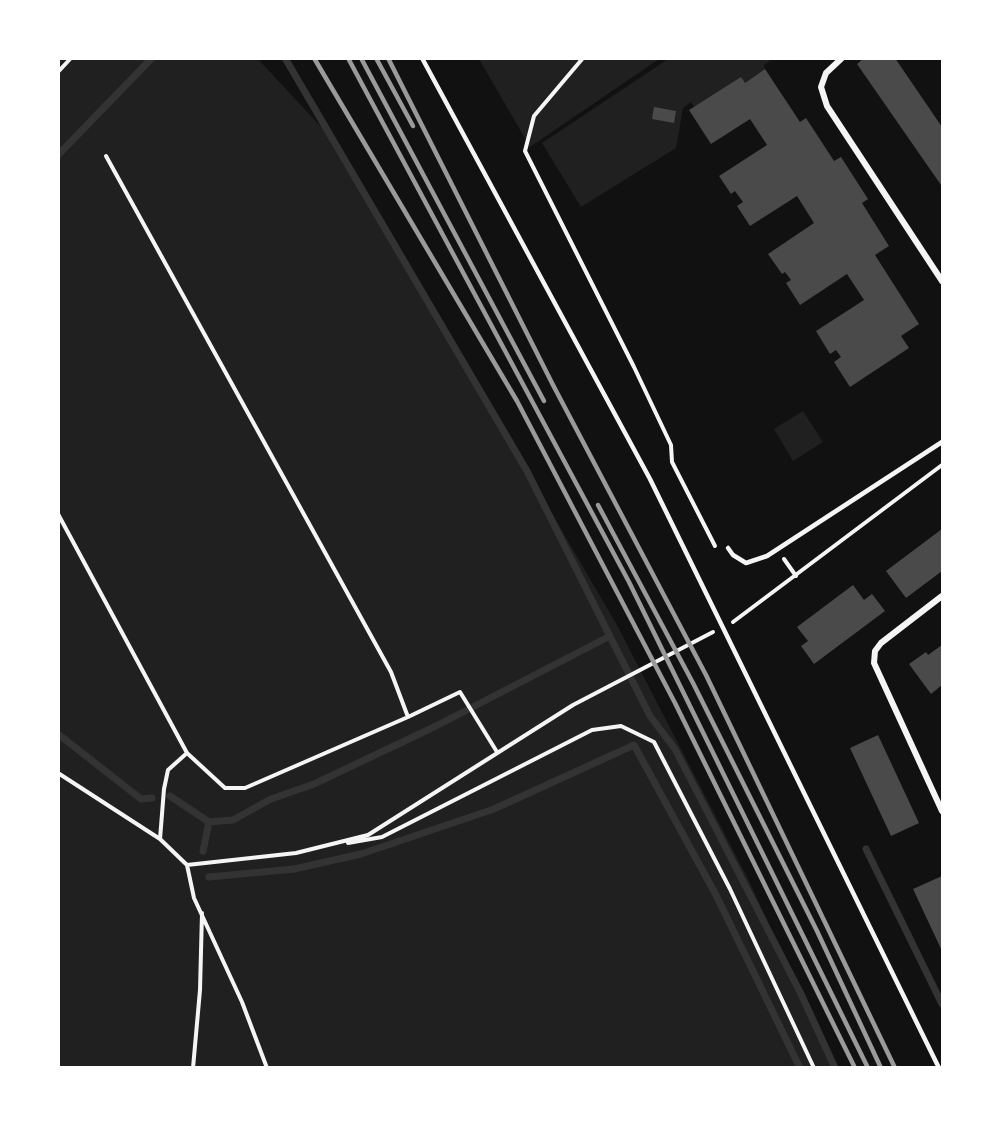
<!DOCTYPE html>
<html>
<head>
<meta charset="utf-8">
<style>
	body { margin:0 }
	#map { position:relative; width:1001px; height:1126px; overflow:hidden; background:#111; font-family:Roboto,sans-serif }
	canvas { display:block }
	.frame { position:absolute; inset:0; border:60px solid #fff; pointer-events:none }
</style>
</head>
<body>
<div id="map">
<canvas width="1001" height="1126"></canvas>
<div class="frame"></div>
</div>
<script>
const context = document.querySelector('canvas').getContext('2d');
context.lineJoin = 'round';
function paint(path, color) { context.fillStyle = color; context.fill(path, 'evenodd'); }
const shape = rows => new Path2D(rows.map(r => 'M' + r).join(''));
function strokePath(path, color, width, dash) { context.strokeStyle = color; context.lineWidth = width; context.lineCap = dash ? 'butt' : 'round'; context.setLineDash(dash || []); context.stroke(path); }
const green = shape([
	[58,59,258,59,337,144,618,627,749,881,835,1067,59,1067],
	[479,59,659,59,530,147],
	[668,59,772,59,764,65,765,69,745,83,694,107,691,102,683,108,676,148,581,207,542,143],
	[803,411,823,442,793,461,774,429]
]);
const stream = shape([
	[285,58,527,471,650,716,675,749,801,994,835,1068],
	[58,155,152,58],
	[58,734,141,799,152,798],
	[170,796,209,822,233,820,271,799,314,784,436,726,610,636],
	[866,849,942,1004],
	[203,851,209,822],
	[209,877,294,869,361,854,494,809,634,745,716,895,800,1068]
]);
const building = shape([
	[864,58,895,58,942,127,941,185,857,64],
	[765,69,800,122,806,118,834,161,841,157,868,199,862,203,889,246,875,255,919,324,901,336,909,348,850,387,834,362,841,357,836,350,830,354,816,331,864,300,847,274,800,305,786,283,791,280,785,272,782,274,768,254,814,223,797,196,750,226,737,206,743,202,735,191,731,194,719,176,767,145,750,119,711,144,689,110,741,77,745,83],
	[654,107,676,111,674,123,652,119],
	[942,529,942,571,906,598,886,571],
	[853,585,864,600,872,594,885,611,814,664,801,646,808,641,797,627],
	[942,645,942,685,931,694,909,664,926,652,928,655],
	[878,735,919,823,891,836,850,748],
	[942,876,942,951,913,889]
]);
const path = shape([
	[583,58,534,116,525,151,634,367,671,445,672,462,715,546],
	[58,72,71,58],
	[106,156,391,672,408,717],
	[58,514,187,753],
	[784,559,796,576],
	[733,622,942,465],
	[58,773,160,839,187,865,194,898,242,1002,267,1068],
	[160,839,164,789,168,770,187,753,225,788,245,788,408,717,460,692,497,752],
	[348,843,382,837,592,730,621,726,654,742,730,889,814,1068],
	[187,865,296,853,368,835,573,705,713,632],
	[193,1068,200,990,202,913]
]);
const service = shape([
	[422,58,650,479,939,1068],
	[728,548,733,555,746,563,767,556,942,442]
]);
const minor = shape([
	[842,58,826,73,821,87,827,106,942,281],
	[942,596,881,643,875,651,874,663,942,811]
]);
const rail = shape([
	[314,58,517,401,675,703,855,1068],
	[348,58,629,582,868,1068],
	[361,58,544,401],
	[376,58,413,126],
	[388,58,553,385,706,675,895,1068],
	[598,505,693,683,817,931,881,1068]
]);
paint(green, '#202020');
strokePath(stream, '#333', 7);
paint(building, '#4a4a4a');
strokePath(path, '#f5f5f5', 4);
strokePath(service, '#f5f5f5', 4.5);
strokePath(minor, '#f5f5f5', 6);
strokePath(rail, '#9a9a9a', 4.5);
</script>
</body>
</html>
